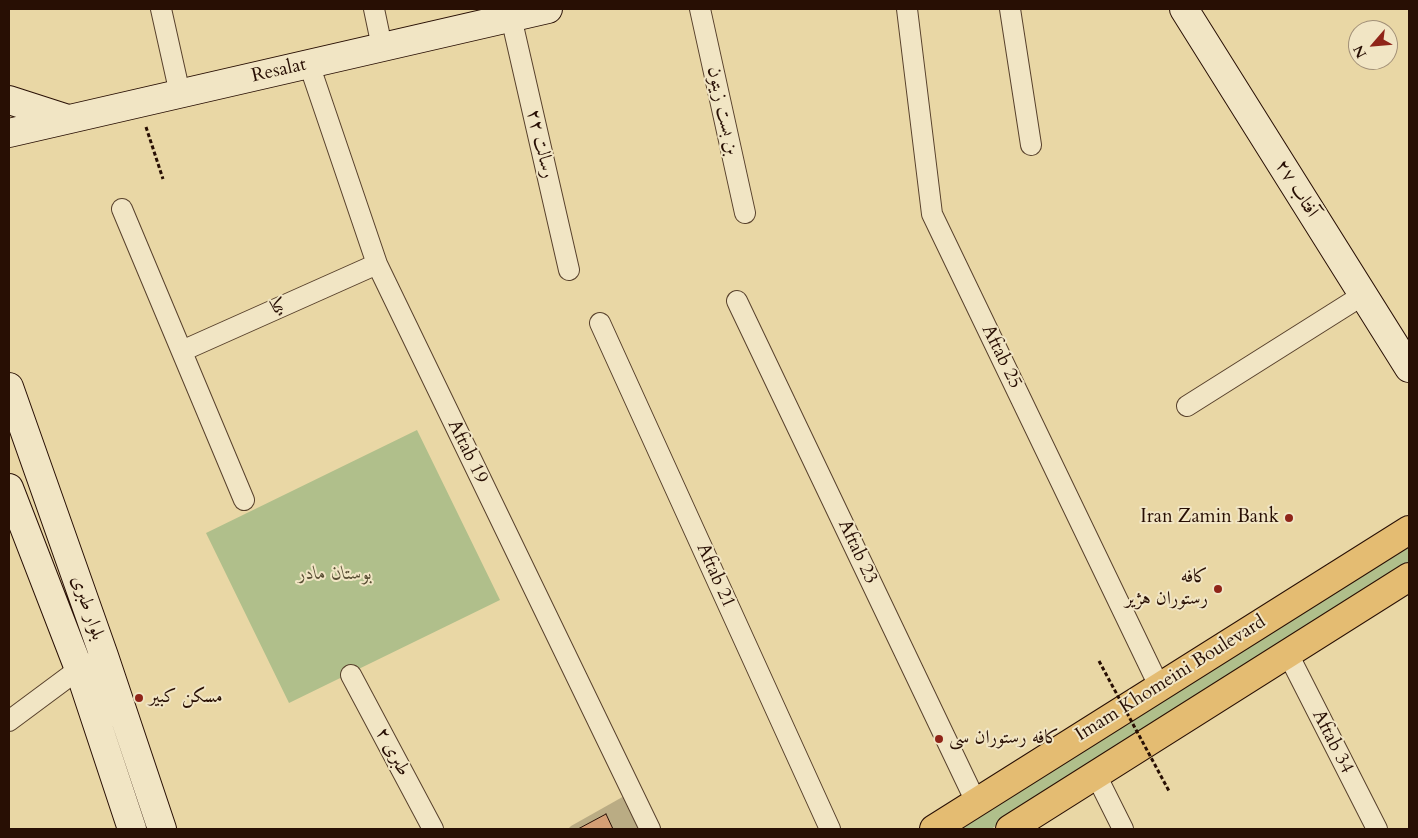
<!DOCTYPE html>
<html>
<head>
<meta charset="utf-8">
<style>
	body { margin:0 }
	#map { position:relative; width:1418px; height:838px; overflow:hidden; background:#e9d7a5; font-family:Cardo,serif }
	canvas { display:block }
	.frame { position:absolute; inset:0; border:10px solid #280f04; pointer-events:none }
	.north { position:absolute; left:1348px; top:20px; width:50px; height:50px; box-sizing:border-box; background:#f1e5c4; border:1px solid #a18f77; border-radius:50%; rotate:243deg; font-size:14px; font-weight:700; line-height:20px; text-align:center; color:#280f04 }
	.north::after { content:''; display:block; margin:auto; width:18px; height:22px; background:#8f2418; clip-path:polygon(50% 0,100% 100%,50% 72%,0 100%) }
</style>
</head>
<body>
<div id="map">
<canvas width="1418" height="838"></canvas>
<div class="frame"></div>
<div class="north">N</div>
</div>
<script>
const context = document.querySelector('canvas').getContext('2d');
context.lineJoin = 'round';
function paint(path, color) { context.fillStyle = color; context.fill(path, 'evenodd'); }
const shape = rows => new Path2D(rows.map(r => 'M' + r).join(''));
function strokePath(path, color, width, dash) { context.strokeStyle = color; context.lineWidth = width; context.lineCap = dash ? 'butt' : 'round'; context.setLineDash(dash || []); context.stroke(path); }
function write(font, color, halo, rows, align = 'center') {
  context.font = font + ' Cardo,Amiri,serif'; context.lineWidth = 4; context.setLineDash([]); context.textBaseline = 'middle'; context.strokeStyle = halo; context.fillStyle = color; for (const [text, x, y, turn = 0] of rows) {
    context.save(); context.translate(x, y); context.rotate((+turn || 0) * Math.PI / 180); context.textAlign = isNaN(turn) ? turn : align; if (halo) context.strokeText(text, 0, 0); context.fillText(text, 0, 0); context.restore();
  }
}
const green = shape([
	[417,430,500,600,289,703,206,533],
	[1409,541,1409,563,991,829,954,829]
]);
const shadow = shape([
	[626,795,641,829,568,829,571,826]
]);
const building = shape([
	[606,814,613,829,578,829,606,814]
]);
const path = shape([
	[146,127,163,179]
]);
const street = shape([
	[161,9,180,94],
	[374,9,382,47],
	[700,9,745,213],
	[907,9,932,214,1159,686],
	[1010,9,1031,145],
	[511,17,569,270],
	[309,64,377,264,650,829],
	[122,209,244,500],
	[737,301,976,802],
	[600,323,830,829],
	[182,351,377,264],
	[1187,406,1363,295],
	[1288,654,1377,829],
	[351,675,433,829],
	[9,721,79,669,91,663],
	[1096,775,1123,829]
]);
const secondary = shape([
	[1184,9,1409,368],
	[9,100,68,119],
	[9,133,548,9],
	[9,387,104,656,162,829],
	[9,488,79,669,132,829]
]);
const primary = shape([
	[934,829,1409,530],
	[1010,829,1409,577]
]);
const pathBridge = shape([
	[1099,661,1169,791]
]);
const markers = [
	[1289,518,5,"#8f2418"],
	[1218,589,5,"#8f2418"],
	[139,698,5,"#8f2418"],
	[939,739,5,"#8f2418"]
];
const streetNames = [
	["Resalat",279,71,-13],
	["بن بست زیتون",722,111,78],
	["رسالت ۲۲",540,144,77],
	["آفتاب ۲۷",1296,189,58],
	["کیا",279,307,-24],
	["Aftab 25",1001,357,64],
	["Aftab 19",467,452,64],
	["Aftab 23",857,552,65],
	["Aftab 21",715,576,66],
	["بلوار طبری",87,608,71],
	["Imam Khomeini Boulevard",1171,679,-32],
	["Aftab 34",1332,742,63],
	["طبری ۲",392,752,62]
];
const poiNames = [
	["Iran Zamin Bank",1279,518],
	["کافه",1208,578],
	["رستوران هژیر",1208,600],
	["مسکن کبیر",149,698,"left"],
	["کافه رستوران سی",949,739,"left"]
];
const parkNames = [
	["بوستان مادر",335,575]
];
paint(green, '#b0bf8b');
paint(shadow, '#0003');
paint(building, '#d49e74');
strokePath(building, '#280f04', 1);
strokePath(street, '#58412c', 22);
strokePath(secondary, '#280f04', 30);
strokePath(primary, '#280f04', 30);
strokePath(path, '#280f04', 3, [4, 2.5]);
strokePath(street, '#f1e5c4', 20);
strokePath(secondary, '#f1e5c4', 28);
strokePath(primary, '#e4bc72', 28);
strokePath(pathBridge, '#280f04', 3, [4, 2.5]);
for (const [x, y, r, color] of markers) { const dot = new Path2D(); dot.arc(x, y, r, 0, 2 * Math.PI); context.fillStyle = color; context.fill(dot); strokePath(dot, '#f1e5c4', 2); }
write('19px', '#280f04', '#f1e5c4', streetNames);
write('19px', '#280f04', '#f1e5c4', poiNames, 'right');
write('italic 19px', '#584d33', '#f1e5c4', parkNames);
</script>
</body>
</html>
